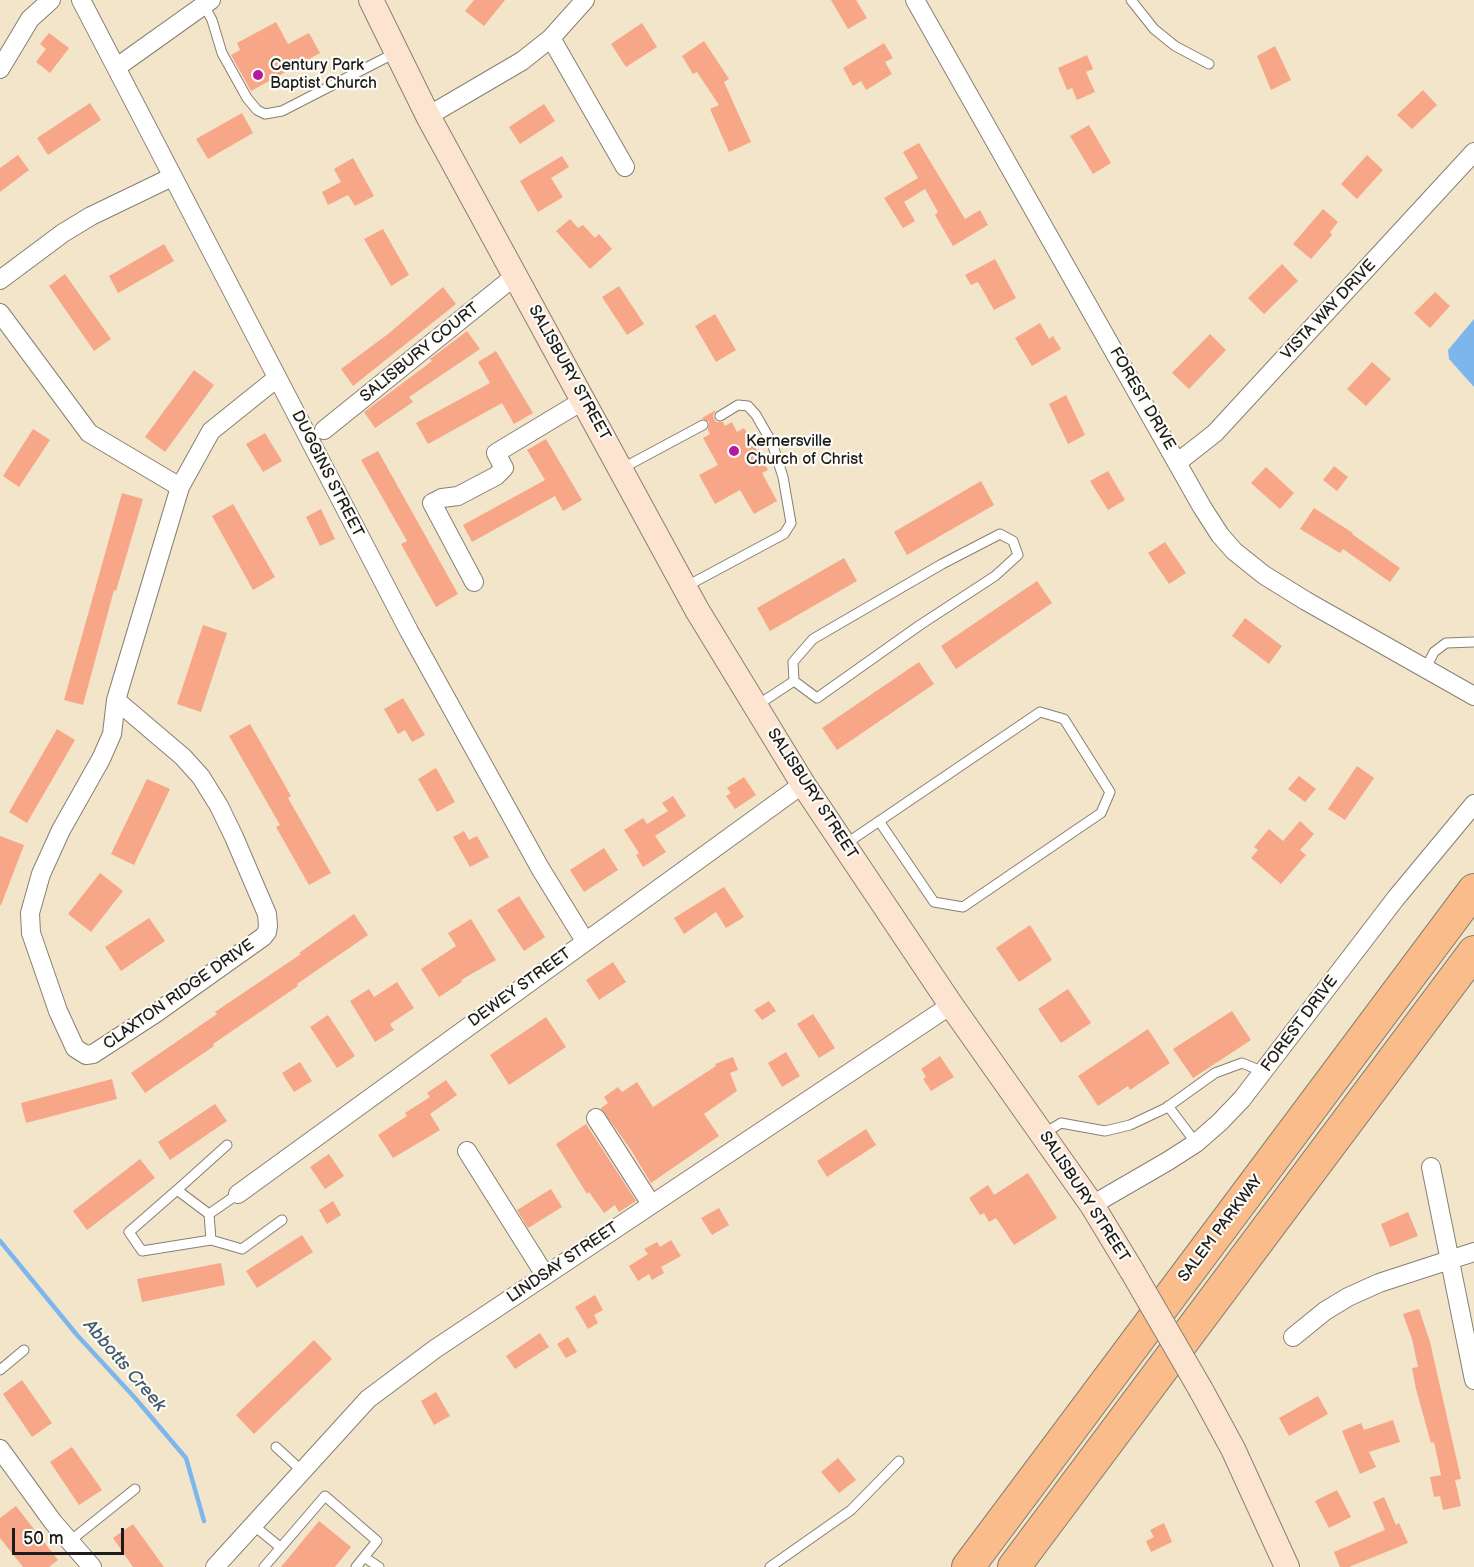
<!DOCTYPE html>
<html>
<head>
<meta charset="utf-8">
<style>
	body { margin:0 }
	#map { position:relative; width:1474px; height:1567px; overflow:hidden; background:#f2e5ca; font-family:"Balsamiq Sans",sans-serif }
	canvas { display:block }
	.scale { position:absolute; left:12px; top:1528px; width:112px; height:27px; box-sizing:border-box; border:3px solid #1c1c1c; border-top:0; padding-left:8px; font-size:18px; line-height:21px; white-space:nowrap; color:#1c1c1c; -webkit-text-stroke:4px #fdfcf7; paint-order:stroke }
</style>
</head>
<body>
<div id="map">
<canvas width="1474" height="1567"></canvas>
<div class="scale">50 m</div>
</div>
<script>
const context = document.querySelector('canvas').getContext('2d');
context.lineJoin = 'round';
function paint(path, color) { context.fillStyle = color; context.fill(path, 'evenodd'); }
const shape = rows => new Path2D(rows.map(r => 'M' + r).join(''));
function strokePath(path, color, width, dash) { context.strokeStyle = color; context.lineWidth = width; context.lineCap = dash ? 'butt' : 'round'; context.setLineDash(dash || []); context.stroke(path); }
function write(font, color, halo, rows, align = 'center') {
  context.font = font + ' "Balsamiq Sans",sans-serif'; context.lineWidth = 4.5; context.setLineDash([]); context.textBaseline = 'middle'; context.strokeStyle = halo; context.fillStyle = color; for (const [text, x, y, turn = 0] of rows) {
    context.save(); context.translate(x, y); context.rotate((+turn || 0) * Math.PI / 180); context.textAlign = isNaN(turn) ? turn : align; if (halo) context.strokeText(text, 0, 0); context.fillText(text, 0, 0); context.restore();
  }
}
const water = shape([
	[1474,319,1474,387,1449,359,1448,350]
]);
const stream = shape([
	[0,1241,77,1335,135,1398,186,1458,204,1521]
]);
const building = shape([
	[474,0,505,0,484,26,465,11],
	[831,0,856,0,867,18,848,29],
	[276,22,288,44,309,33,320,53,251,91,231,55,240,50,237,43],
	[642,23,657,47,626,67,611,44],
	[49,33,69,48,50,73,36,62,46,49,40,44],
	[704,41,729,79,724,82,751,142,729,152,710,109,719,105,697,72,693,74,682,56],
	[884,43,893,58,885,62,892,74,866,90,861,81,853,86,843,68],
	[1275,46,1291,80,1271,90,1257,56],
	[1087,55,1093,69,1086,72,1095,92,1077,100,1072,88,1067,90,1058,68],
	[1423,90,1437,105,1412,129,1397,115],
	[90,103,101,120,48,155,37,138],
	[544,104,555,121,520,144,509,127],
	[242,113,253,133,208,159,196,139],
	[1089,125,1111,163,1093,174,1070,136],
	[919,143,965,219,980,210,988,225,953,246,935,215,938,212,925,189,904,202,915,221,903,228,884,198,918,178,903,152],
	[18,155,29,170,0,192,0,168],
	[1367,155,1383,170,1357,199,1341,184],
	[562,156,569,167,551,178,563,197,538,212,520,181],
	[353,158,374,196,355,206,348,195,328,205,322,192,341,182,334,169],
	[1323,209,1338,222,1330,232,1332,235,1311,259,1293,244],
	[570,219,578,228,583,225,595,238,599,234,612,249,590,269,556,231],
	[383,229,409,275,391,286,364,239],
	[164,244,174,261,118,293,109,276],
	[995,259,1016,298,994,310,978,282,971,285,965,275],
	[1282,264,1298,281,1264,314,1248,298],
	[65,274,111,339,94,351,49,286],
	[619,286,644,324,627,335,602,297],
	[443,287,456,304,353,386,341,369,388,334],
	[1435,292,1450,306,1430,328,1414,313],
	[715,314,736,350,716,362,695,326],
	[1040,323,1049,339,1053,336,1061,349,1032,366,1015,338],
	[467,331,480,349,409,397,413,402,375,428,364,412,432,361,430,359],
	[1210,334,1226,350,1189,389,1172,373],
	[496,351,533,413,514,424,502,403,428,444,416,423,490,383,478,362],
	[1372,362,1391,379,1366,406,1347,389],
	[194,370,214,385,165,452,145,437],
	[1066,395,1085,435,1068,444,1049,404],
	[716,410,713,416,716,422,723,422,725,426,732,422,737,432,744,428,768,470,762,473,777,501,754,514,740,490,715,504,699,475,718,465,703,438,710,434,708,430,709,422,702,418],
	[33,429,50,440,19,487,3,476],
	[265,433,282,461,263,472,246,444],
	[546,439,582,500,563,511,555,496,472,542,463,525,545,480,527,450],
	[378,451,458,594,436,607,401,544,407,541,361,460],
	[1334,466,1348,477,1337,491,1323,480],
	[1266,467,1294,493,1280,509,1251,483],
	[1108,471,1125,500,1108,510,1090,481],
	[981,481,994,505,907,555,894,532],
	[122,493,143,499,116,591,114,590,83,705,64,700],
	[233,504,275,577,253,590,212,516],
	[1314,508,1353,533,1352,534,1400,568,1390,582,1343,549,1340,553,1300,529],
	[321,509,335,539,320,546,306,517],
	[1165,542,1186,573,1169,584,1148,553],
	[844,558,857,581,770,631,757,608],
	[1037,581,1052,603,956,669,941,646],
	[1245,618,1282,646,1269,664,1232,636],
	[203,625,227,633,201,712,177,704],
	[919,662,934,684,837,750,822,728],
	[403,698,425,735,412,742,405,730,398,734,384,709],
	[250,724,291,796,288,798,331,873,309,885,276,827,280,825,229,736],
	[57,729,75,740,27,823,9,812],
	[1357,766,1374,778,1345,820,1328,809],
	[436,768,455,802,437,812,418,779],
	[1299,776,1316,789,1305,802,1288,789],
	[744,777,756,795,735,809,726,796,731,793,727,788],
	[147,779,170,789,134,865,111,854],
	[673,796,686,816,655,836,666,852,643,867,636,855,639,853,624,830,643,818,647,824,668,811,662,803],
	[1300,821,1314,834,1300,850,1306,855,1281,884,1251,858,1258,850,1254,847,1269,829,1283,841],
	[464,831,469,840,477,836,489,857,470,867,453,837],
	[0,836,24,845,1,905,0,905],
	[604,848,618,870,584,892,570,870],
	[100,873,123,891,91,932,68,914],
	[724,887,744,917,726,928,716,912,684,934,674,918],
	[519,896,545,937,524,951,497,910],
	[354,914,368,935,297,984,298,986,213,1044,214,1046,145,1093,131,1073,217,1014,215,1012,301,954,299,953],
	[149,918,165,941,121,971,105,947],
	[471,919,496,960,461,980,462,982,439,997,421,969,456,946,448,933],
	[1030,925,1052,960,1019,982,996,948],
	[613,962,626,982,599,1000,586,980],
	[397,982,414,1008,390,1024,394,1030,375,1042,350,1001,369,989,374,997],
	[1068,989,1091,1023,1061,1043,1038,1009],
	[769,1001,776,1011,762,1020,754,1010],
	[1232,1011,1251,1040,1193,1078,1173,1049],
	[813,1014,835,1048,819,1058,797,1024],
	[328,1015,355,1056,337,1068,310,1027],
	[546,1017,566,1047,509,1085,490,1055],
	[1148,1029,1170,1063,1130,1090,1128,1086,1098,1106,1078,1076],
	[786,1052,800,1076,782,1087,768,1063],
	[940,1056,954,1077,931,1091,923,1079,926,1077,921,1069],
	[733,1057,738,1070,730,1073,737,1091,704,1114,719,1136,651,1183,631,1150,601,1108,608,1103,604,1097,618,1087,622,1092,637,1082,653,1107,716,1066,715,1064],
	[300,1062,312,1081,294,1092,282,1073],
	[112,1079,117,1099,26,1123,21,1103],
	[446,1080,457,1095,430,1114,440,1130,393,1158,378,1135,407,1116,405,1113,430,1097,427,1093],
	[215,1104,227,1121,170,1160,158,1142],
	[586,1124,636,1201,619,1212,615,1205,604,1213,589,1192,587,1194,556,1144],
	[866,1129,876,1145,827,1177,817,1161],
	[329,1154,344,1176,325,1189,310,1167],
	[140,1159,155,1178,87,1230,73,1211],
	[1028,1173,1057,1218,1014,1245,996,1218,989,1222,984,1213,980,1215,969,1198,988,1185,994,1195],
	[551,1189,562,1207,528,1228,517,1210],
	[333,1201,341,1215,327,1224,319,1210],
	[719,1208,729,1225,712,1235,701,1218],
	[1408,1212,1418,1236,1390,1247,1381,1224],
	[302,1235,313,1252,257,1288,246,1271],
	[671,1240,681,1256,661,1267,664,1273,652,1280,649,1274,638,1281,629,1266,648,1254,644,1249,657,1242,660,1247],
	[221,1263,225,1285,142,1302,137,1279],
	[595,1295,603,1310,594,1315,598,1323,588,1329,575,1307],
	[1419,1309,1430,1342,1461,1479,1455,1480,1461,1506,1443,1510,1440,1496,1434,1497,1430,1477,1441,1475,1434,1442,1431,1443,1416,1389,1412,1368,1418,1367,1412,1339,1403,1314],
	[540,1333,549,1347,515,1369,506,1356],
	[568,1337,577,1352,566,1358,557,1344],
	[314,1340,332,1359,254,1434,236,1415],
	[22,1380,52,1423,32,1437,3,1394],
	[436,1392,450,1416,434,1425,421,1401],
	[1318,1396,1328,1414,1289,1436,1279,1418],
	[1393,1420,1400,1442,1369,1452,1376,1467,1360,1474,1342,1431,1361,1423,1364,1430],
	[72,1447,102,1490,79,1505,50,1462],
	[838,1458,856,1480,839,1493,821,1472],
	[1337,1490,1351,1517,1329,1528,1315,1501],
	[1384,1497,1396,1525,1399,1523,1408,1543,1349,1567,1340,1567,1334,1552,1385,1530,1373,1502],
	[16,1506,58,1560,49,1567,23,1567,0,1538,0,1518],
	[319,1521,351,1547,335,1567,281,1567],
	[1164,1523,1172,1542,1151,1552,1146,1541,1154,1537,1150,1530],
	[133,1524,164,1567,133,1567,113,1538]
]);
const lane = shape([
	[1131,0,1154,29,1175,46,1209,64],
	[204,5,212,20,222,53,247,98,257,110,265,114,282,111,395,53],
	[621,469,703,425],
	[685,587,784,534,791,523,783,477,772,443,756,415,748,406,738,405,720,416],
	[1426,668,1434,652,1446,643,1474,642],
	[756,706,794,681,793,662,813,639,942,564,1000,534,1013,541,1018,555,995,576,920,625,817,698,794,681],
	[844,845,1040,712,1064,719,1110,792,1101,813,963,907,934,902,879,821],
	[1168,1106,1196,1143],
	[1043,1134,1061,1123,1105,1131,1130,1125,1166,1108,1215,1073,1242,1063,1264,1072],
	[177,1190,129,1232,142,1251,211,1240],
	[238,1194,209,1214,211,1240,242,1249,282,1220],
	[209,1214,177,1190,227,1145],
	[0,1370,24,1350],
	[276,1447,301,1470],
	[253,1525,280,1547],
	[70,1541,135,1489],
	[364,1557,379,1567],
	[264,1567,325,1496,377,1541,356,1567],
	[770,1567,851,1510,899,1461]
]);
const street = shape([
	[81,0,409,631,540,868,585,941],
	[915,0,1202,507,1220,535,1234,551,1264,575,1306,601,1474,696],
	[551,38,625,167],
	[117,67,211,0],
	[0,69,30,19,51,0],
	[428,116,522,61,551,38,585,0],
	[0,280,63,233,91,216,172,177],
	[0,313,89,433,180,487],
	[324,430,515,276],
	[1178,462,1215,433,1474,152],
	[474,582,432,503,442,498,458,496,496,476,504,468,496,453,584,400],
	[116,700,183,757,201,777,219,806,234,837,267,914,268,926,267,932,263,937,156,1013,93,1054,86,1055,75,1048,58,1011,31,933,30,913,41,874,61,830,101,759,112,734,116,700],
	[116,700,180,487,211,431,277,378],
	[596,1118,651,1204],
	[467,1151,545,1275],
	[1431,1167,1474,1380],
	[238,1194,803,784],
	[1092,1205,1168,1161,1196,1143,1220,1122,1242,1099,1396,898,1474,804],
	[1293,1337,1325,1311,1348,1297,1379,1283,1474,1252],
	[0,1449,53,1522,92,1567],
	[215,1567,368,1399,435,1349,951,1005]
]);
const secondary = shape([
	[371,0,428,116,697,610,803,784,951,1005,1092,1205,1132,1271],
	[1201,1390,1233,1449,1287,1567]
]);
const highway = shape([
	[968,1567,1474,890],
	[1014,1567,1474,952]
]);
const secondaryBridge = shape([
	[1132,1271,1201,1390]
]);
const markers = [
	[258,75,6,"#b5179e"],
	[734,451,6,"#b5179e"]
];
const poiNames = [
	["Century Park",270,66],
	["Baptist Church",270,84],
	["Kernersville",746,442],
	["Church of Christ",746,460]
];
const streetNames = [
	["VISTA WAY DRIVE",1329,310,-47],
	["SALISBURY COURT",420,353,-39],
	["SALISBURY STREET",569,373,61],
	["FOREST DRIVE",1142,399,60],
	["DUGGINS STREET",327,474,63],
	["SALISBURY STREET",812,794,57],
	["DEWEY STREET",520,988,-36],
	["CLAXTON RIDGE DRIVE",179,995,-35],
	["FOREST DRIVE",1300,1024,-53],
	["SALISBURY STREET",1084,1197,57],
	["SALEM PARKWAY",1221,1229,-53],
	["LINDSAY STREET",563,1263,-34]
];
const waterNames = [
	["Abbotts Creek",124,1366,49]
];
paint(water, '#7db6ed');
strokePath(stream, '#7db6ed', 4.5);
paint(building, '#f8a688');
strokePath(lane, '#878073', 11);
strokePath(street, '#878073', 20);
strokePath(secondary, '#878073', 26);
strokePath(highway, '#878073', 34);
strokePath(lane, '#fff', 9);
strokePath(street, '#fff', 18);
strokePath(secondary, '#fde4d0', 24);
strokePath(highway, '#f9bc8a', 32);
strokePath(secondaryBridge, '#878073', 26, []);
strokePath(secondaryBridge, '#fde4d0', 24);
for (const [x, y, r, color] of markers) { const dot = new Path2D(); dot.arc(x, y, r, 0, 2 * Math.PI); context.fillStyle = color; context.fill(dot); strokePath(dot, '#fdfcf7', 2); }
write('16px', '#1c1c1c', '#fdfcf7', poiNames, 'left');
write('16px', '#1c1c1c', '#fdfcf7', streetNames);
write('italic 18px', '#435a70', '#fdfcf7', waterNames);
</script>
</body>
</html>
